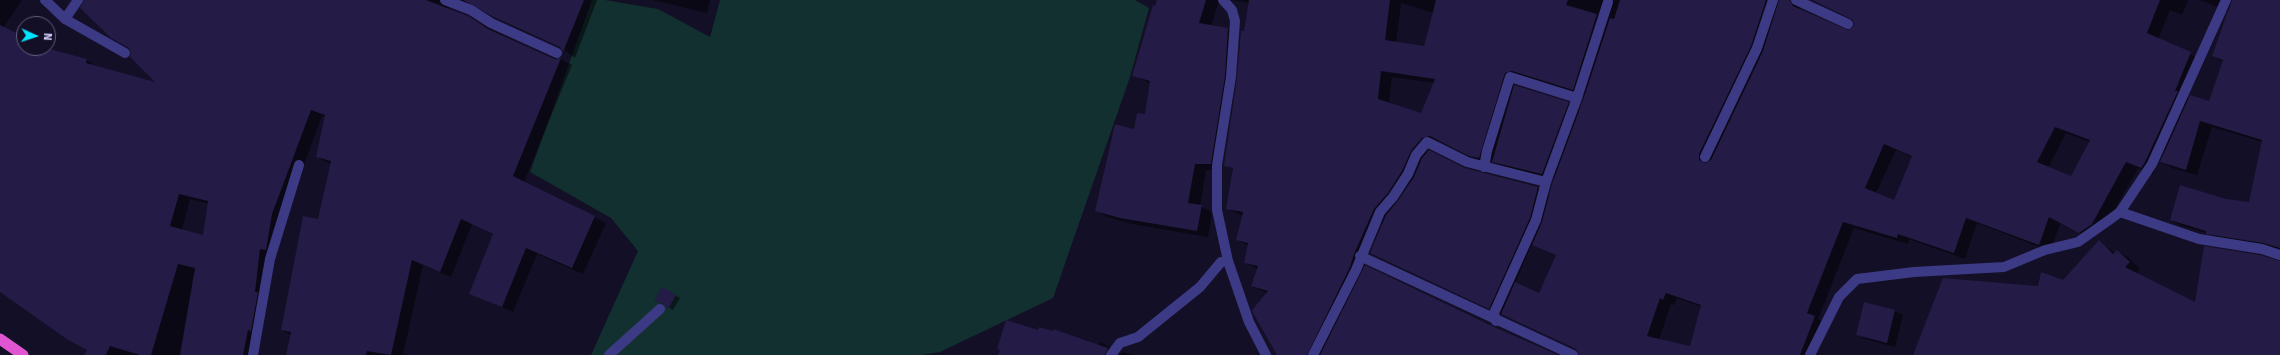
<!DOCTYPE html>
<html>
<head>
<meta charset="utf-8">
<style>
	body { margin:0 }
	#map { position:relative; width:2280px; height:355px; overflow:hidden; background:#130f26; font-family:Signika,sans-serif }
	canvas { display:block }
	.north { position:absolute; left:16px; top:16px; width:40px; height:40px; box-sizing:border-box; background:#130f26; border:1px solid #625e7d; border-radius:50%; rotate:93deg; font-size:11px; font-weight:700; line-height:16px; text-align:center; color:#d9d4ff }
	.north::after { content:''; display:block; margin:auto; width:14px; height:18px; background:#00e5ff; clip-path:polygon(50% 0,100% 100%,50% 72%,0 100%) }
</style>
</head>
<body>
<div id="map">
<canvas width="2280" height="355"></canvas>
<div class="north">N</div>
</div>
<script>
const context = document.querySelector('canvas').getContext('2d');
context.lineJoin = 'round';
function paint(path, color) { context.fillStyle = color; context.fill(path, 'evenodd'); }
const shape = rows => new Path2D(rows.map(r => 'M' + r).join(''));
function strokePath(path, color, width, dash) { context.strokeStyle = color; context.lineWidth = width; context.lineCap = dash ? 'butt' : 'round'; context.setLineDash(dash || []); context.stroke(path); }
const green = shape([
	[592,0,605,0,658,9,710,37,720,0,1135,0,1149,8,1130,77,1053,298,940,352,922,355,591,355,638,251,611,218,530,172]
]);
const shadow = shape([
	[0,0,22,0,3,28,24,38,24,48,44,48,87,60,97,67,158,84,129,47,84,0,457,0,452,1,449,8,451,10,554,60,561,59,572,65,524,182,606,223,583,274,537,254,513,312,471,293,494,235,472,224,451,277,423,265,403,355,288,355,291,335,282,330,319,220,331,164,317,157,326,117,322,116,283,221,277,256,270,255,266,298,268,299,261,336,259,336,255,355,181,355,181,353,180,355,86,355,88,350,0,291],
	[190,199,209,204,204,237,182,230],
	[460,0,597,0,575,58,562,48,506,23,483,9],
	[653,0,710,0,707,13],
	[1158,0,1219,0,1211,26,1228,29,1239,36,1235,83,1221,170,1206,170,1200,206,1212,212,1208,237,1132,224,1107,217,1096,210,1135,130,1146,115,1151,84,1133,75],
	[1231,0,1773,0,1779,4,1786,0,1809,0,1804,0,1801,4,1801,11,1849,31,1855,28,1853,19,1811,0,2188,0,2182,15,2170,10,2158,39,2202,60,2186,97,2209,102,2224,62,2213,56,2230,7,2228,11,2200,0,2229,0,2233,2,2233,0,2280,0,2280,250,2218,239,2210,234,2182,226,2171,220,2225,200,2249,203,2263,142,2212,127,2197,175,2172,168,2161,162,2166,150,2165,149,2153,174,2138,168,2103,230,2091,239,2061,222,2050,251,1977,223,1965,259,1909,239,1908,244,1854,228,1818,319,1826,323,1813,355,1580,355,1578,350,1501,313,1501,314,1371,253,1383,225,1381,224,1361,273,1554,355,1278,355,1267,293,1252,286,1258,269,1245,263,1249,246,1237,240,1243,216,1227,208,1234,170,1225,165,1250,3],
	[1401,3,1434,13,1425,47,1396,43],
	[1520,76,1586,96,1580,110,1568,103,1513,86],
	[1392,77,1434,83,1421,114,1389,103],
	[2066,133,2090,142,2071,177,2048,168],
	[1439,141,1481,162,1490,164,1491,160,1504,168,1555,180,1550,195,1538,188,1465,169,1427,151,1433,144],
	[1896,150,1912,157,1894,201,1876,193],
	[1410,182,1411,183,1399,201,1388,214],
	[1532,244,1557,256,1540,295,1515,283],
	[1677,298,1702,307,1690,347,1659,340,1671,304,1674,305],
	[2099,242,2115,253,2117,251,2128,257,2140,269,2136,274,2196,304,2280,262,2280,355,1914,355,2038,287,2063,282],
	[662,288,680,298,673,310,655,300],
	[1865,303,1895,311,1903,315,1895,347,1865,339,1857,334],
	[1038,331,1099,345,1100,342,1119,352,1118,355,999,355],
	[1123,352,1132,355,1120,355]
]);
const building = shape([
	[84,0,426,0,468,16,488,29,554,59,561,58,513,176,595,216,572,268,526,248,502,307,469,294,493,234,461,219,440,272,412,260,391,355,367,351,366,355,286,355,291,332,281,330,303,216,318,219,331,161,316,157,325,115,311,110,272,214,266,250,260,249,255,292,258,292,251,331,248,330,243,355,180,355,195,268,178,264,151,355,140,355,110,346,106,355,84,355,87,350,68,340,0,292,0,25,24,37,24,48,46,48,87,59,86,63,155,82,130,57,131,53,129,48,111,38,80,8],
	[179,194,208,201,203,235,170,226],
	[463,0,584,0,563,52,560,47,494,17],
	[1157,0,1206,0,1199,23,1228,28,1225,76,1211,164,1195,164,1188,203,1202,205,1197,231,1120,218,1095,211,1115,124,1134,129,1137,113,1145,114,1150,81,1132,76,1153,5,1155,6],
	[1249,0,1390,0,1385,40,1424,46,1436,0,1568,0,1566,5,1597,14,1573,90,1512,71,1505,73,1479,158,1469,156,1430,136,1422,138,1411,151,1402,171,1388,193,1374,209,1354,254,1350,267,1307,355,1277,355,1253,313,1252,310,1268,291,1251,286,1258,266,1244,263,1248,243,1236,240,1243,212,1226,209,1233,168,1224,166,1237,78,1241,31,1244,31],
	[1381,71,1435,79,1421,113,1378,99],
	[1620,0,1766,0,1751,46,1699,154,1699,160,1705,163,1711,160,1763,51,1779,0,1790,0,1793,6,1848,30,1854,26,1853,20,1812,0,2160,0,2147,33,2191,52,2175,91,2178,91,2144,164,2141,168,2126,162,2092,224,2079,233,2049,217,2039,245,1966,218,1954,253,1898,234,1897,238,1843,222,1807,313,1815,316,1800,355,1579,355,1576,349,1501,314,1515,282,1539,293,1556,255,1532,245,1542,222,1552,184,1583,100,1610,18,1614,19],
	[2055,127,2090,140,2071,176,2037,162],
	[1884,144,1912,156,1894,200,1865,188],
	[1666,293,1701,305,1690,346,1647,336,1660,298,1663,300],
	[2232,0,2280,0,2280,248,2263,243,2206,234,2206,231,2170,220,2180,185,2226,199,2249,202,2262,140,2200,121,2186,170,2160,162,2190,95,2209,101,2223,60,2212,56],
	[1514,85,1569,102,1542,174,1492,162],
	[1429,150,1465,168,1538,187,1530,218,1489,309,1370,253,1386,215,1398,201,1414,177,1422,158],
	[2099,240,2113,254,2117,250,2130,262,2125,267,2195,302,2204,246,2260,255,2280,261,2280,355,1913,355,1943,278,2038,286,2041,272,2063,280],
	[1365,265,1494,327,1558,355,1320,355],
	[662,287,676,295,668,309,662,303,654,301],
	[1864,302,1895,310,1887,343,1856,335],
	[1006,320,1038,330,1039,327,1053,331,1053,329,1108,348,1105,355,998,355,1000,350,997,349]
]);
const minor = shape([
	[45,0,65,19,125,53],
	[445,0,471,10,491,23,557,53],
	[1223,0,1232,10,1235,21,1231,77,1217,165,1217,210,1228,261,1249,322,1266,355],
	[1796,0,1848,24],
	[65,19,78,0],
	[1705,157,1757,48,1773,0],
	[1484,167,1487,151,1510,77,1577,98,1608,2],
	[2120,212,2199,239,2262,249,2280,255],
	[1360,256,1573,355],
	[1496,321,1494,313,1536,220,1546,182,1577,98],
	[253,355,270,259,299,165],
	[609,355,660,309],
	[1111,355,1120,343,1138,337,1200,287,1221,262,1228,261],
	[1313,355,1356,270,1380,212,1393,197,1408,174,1416,155,1427,142,1467,162,1546,182],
	[1810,355,1839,297,1857,279,1914,272,2004,267,2045,250,2078,242,2112,218,2120,212,2152,164,2226,0]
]);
const trunk = shape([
	[0,339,23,355]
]);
paint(green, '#12302f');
paint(shadow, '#0007');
paint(building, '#241b47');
strokePath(minor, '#3d3a85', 10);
strokePath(trunk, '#e055d1', 11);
</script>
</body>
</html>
